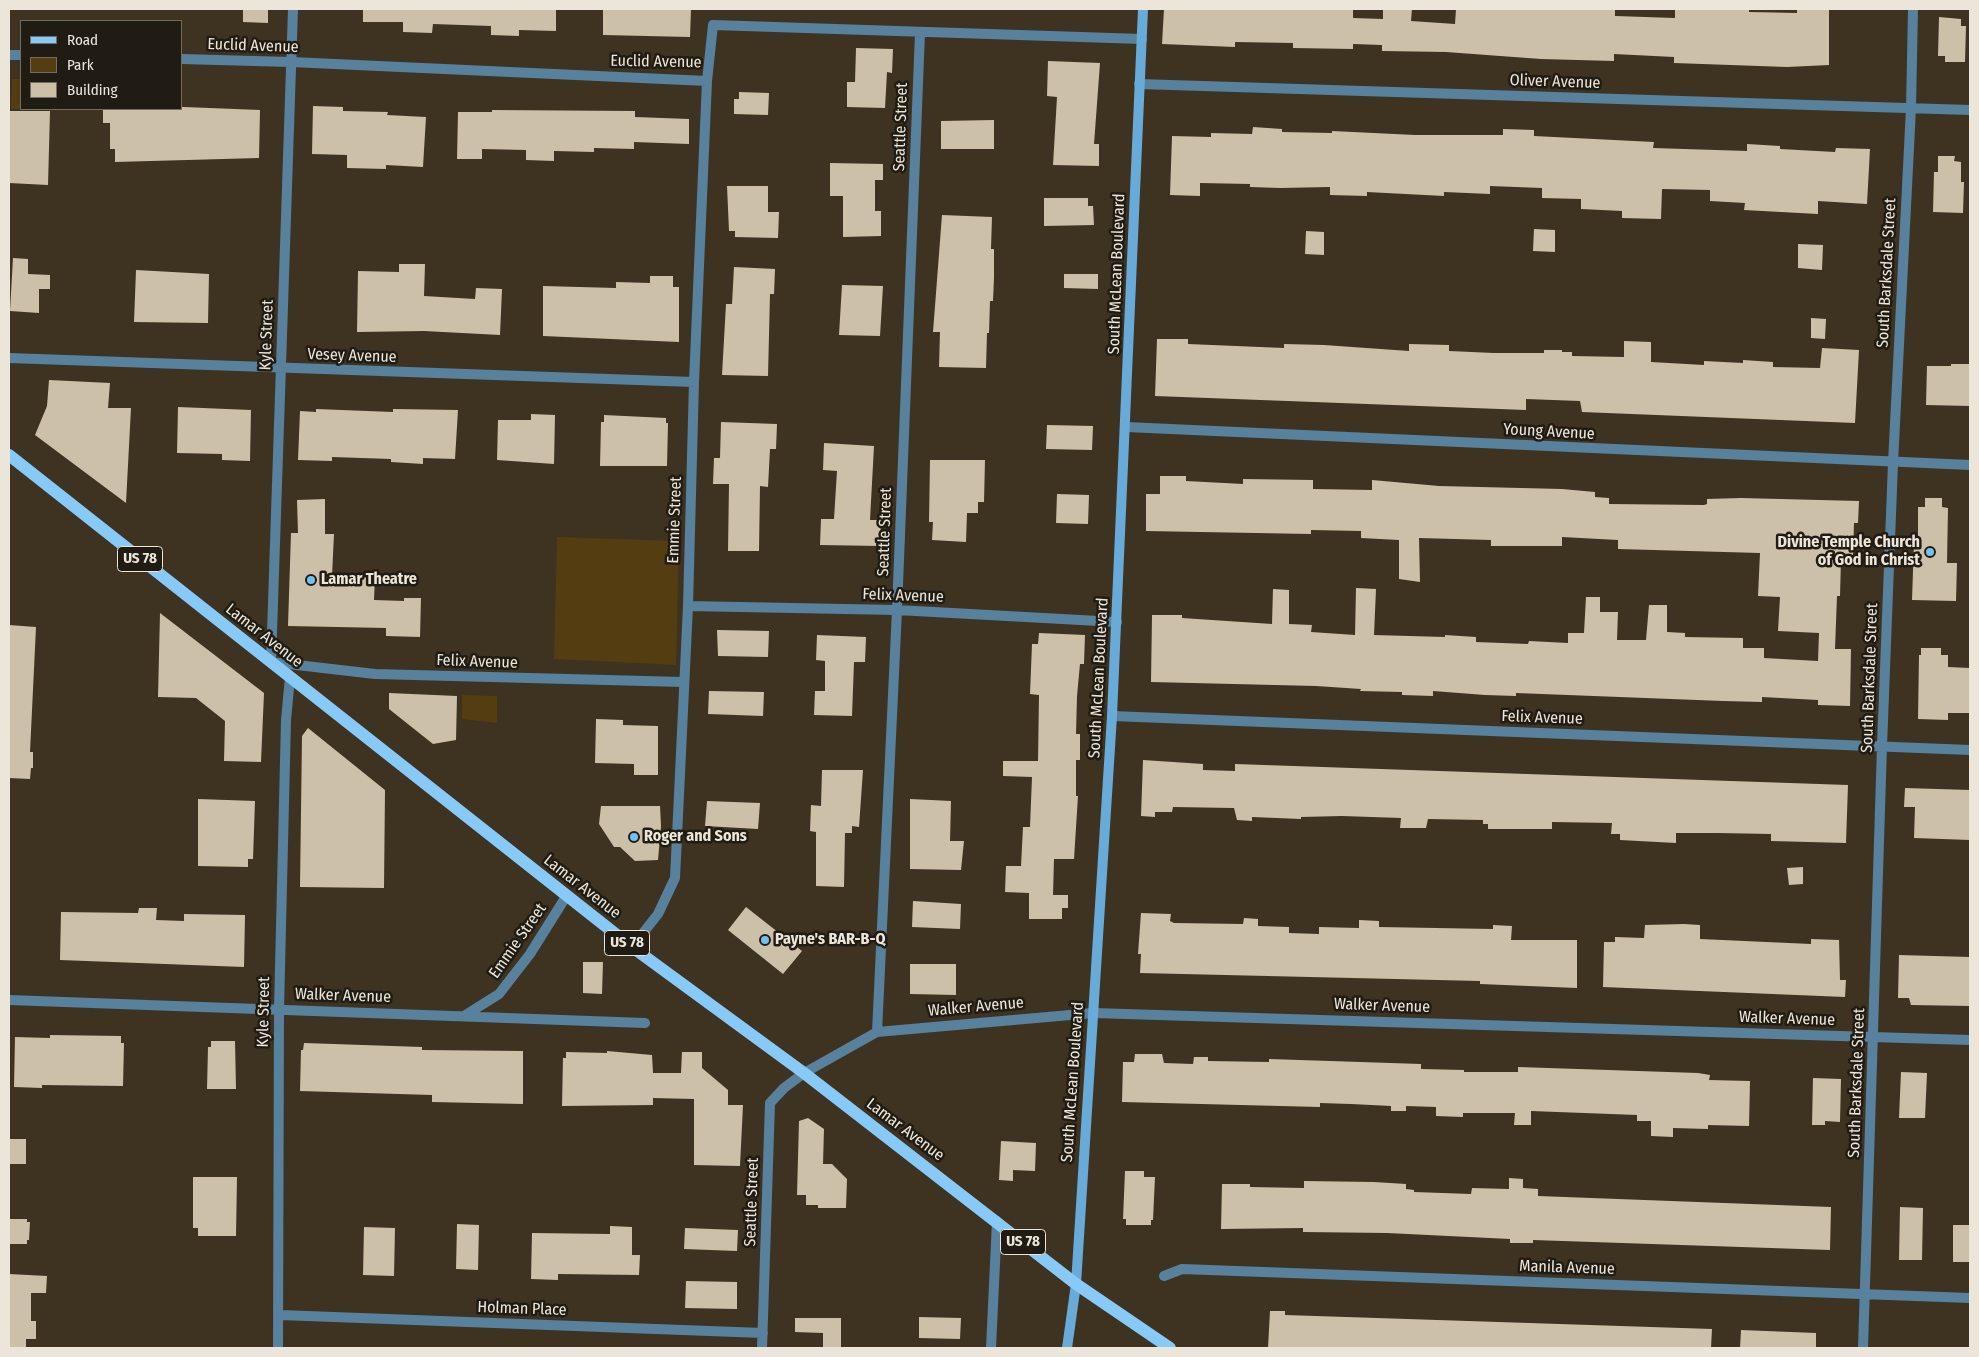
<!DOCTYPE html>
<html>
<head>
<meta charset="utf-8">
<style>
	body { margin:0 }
	#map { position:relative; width:1979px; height:1357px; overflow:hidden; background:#3e3320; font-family:"Fira Sans Condensed",sans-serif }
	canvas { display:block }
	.frame { position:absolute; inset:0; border:10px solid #ece6da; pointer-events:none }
	.legend { position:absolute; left:20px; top:20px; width:162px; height:90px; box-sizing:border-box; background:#211c13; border:1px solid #726d63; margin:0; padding:6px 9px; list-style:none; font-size:15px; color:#ece6da }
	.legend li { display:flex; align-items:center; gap:10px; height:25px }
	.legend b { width:25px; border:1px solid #726d63 }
</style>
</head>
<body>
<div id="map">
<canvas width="1979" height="1357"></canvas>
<div class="frame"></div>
<ul class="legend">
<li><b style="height:6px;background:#87caf8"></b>Road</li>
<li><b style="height:14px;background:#533d11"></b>Park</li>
<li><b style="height:14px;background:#cdc0a9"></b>Building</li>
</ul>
</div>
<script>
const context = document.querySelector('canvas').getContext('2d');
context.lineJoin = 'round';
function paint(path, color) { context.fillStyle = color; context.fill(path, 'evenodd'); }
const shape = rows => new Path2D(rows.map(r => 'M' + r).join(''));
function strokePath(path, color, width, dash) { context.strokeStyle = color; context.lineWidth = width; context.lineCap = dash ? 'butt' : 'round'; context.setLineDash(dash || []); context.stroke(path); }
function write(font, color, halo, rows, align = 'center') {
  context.font = font + ' "Fira Sans Condensed",sans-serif'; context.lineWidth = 5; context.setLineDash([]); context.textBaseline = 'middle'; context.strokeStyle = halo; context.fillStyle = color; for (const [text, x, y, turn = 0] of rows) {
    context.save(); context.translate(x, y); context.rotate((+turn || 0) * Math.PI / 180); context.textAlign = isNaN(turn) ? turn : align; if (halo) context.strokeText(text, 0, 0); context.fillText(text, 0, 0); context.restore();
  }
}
const green = shape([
	[12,79,21,79,21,109,37,109,11,109],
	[557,537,679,541,676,665,554,659],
	[462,695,497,696,497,723,462,719]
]);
const building = shape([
	[243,9,268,9,268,23,243,22],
	[363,9,556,9,556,31,519,30,519,36,491,35,491,26,433,24,432,33,403,32,403,22,363,22],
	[603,9,691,9,690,37,603,35],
	[1164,9,1353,9,1353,18,1383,19,1383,9,1412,9,1411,21,1455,24,1456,9,1615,9,1615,16,1675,18,1675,9,1749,9,1749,12,1797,13,1797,9,1829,9,1829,65,1787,67,1674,63,1674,57,1614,54,1614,61,1541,59,1446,52,1382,51,1382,45,1353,44,1353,49,1293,48,1293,43,1235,42,1235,47,1162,44],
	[1939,17,1961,19,1961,26,1966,26,1965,62,1945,62,1945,56,1938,56],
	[856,48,893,49,892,73,887,72,885,108,847,107,847,82,855,82],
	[1048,61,1100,63,1094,144,1099,144,1099,166,1053,165,1057,97,1047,96],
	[739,92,769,93,768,115,734,114,734,99,739,99],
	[313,106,343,107,343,111,388,112,387,115,426,117,423,167,386,165,386,169,347,168,347,155,312,154],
	[184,107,260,110,259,158,115,162,115,149,110,149,110,123,103,123,103,109],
	[492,110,635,111,635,117,689,119,689,144,634,142,634,149,594,148,594,152,554,151,554,161,526,160,526,150,482,149,482,159,457,159,458,112,492,112],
	[9,111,50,111,48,185,9,183],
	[994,120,994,149,941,149,941,121],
	[1253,127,1282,129,1282,132,1332,133,1332,131,1415,135,1503,135,1503,129,1534,130,1534,136,1654,142,1653,148,1747,151,1747,144,1780,146,1780,149,1835,152,1836,148,1870,149,1867,204,1818,201,1818,214,1744,210,1745,203,1710,201,1710,190,1662,189,1661,219,1622,218,1622,211,1581,209,1581,199,1542,198,1542,188,1490,186,1490,194,1444,192,1444,196,1367,192,1367,196,1330,195,1330,187,1280,188,1250,187,1250,184,1200,183,1200,196,1170,195,1172,136,1211,137,1211,133,1252,134],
	[1938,156,1955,156,1954,161,1961,162,1961,182,1964,182,1963,213,1933,212,1934,172,1938,172],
	[830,163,883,164,883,180,875,180,875,211,881,211,881,236,843,237,843,196,830,196],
	[727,186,768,186,768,212,779,212,778,238,735,237,735,231,729,231],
	[1044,198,1088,198,1088,206,1093,206,1094,225,1044,226],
	[942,215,992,217,991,249,994,249,994,278,993,301,990,301,989,333,987,333,986,368,939,367,940,332,933,332],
	[1534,229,1555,230,1555,252,1533,251],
	[1306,231,1324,232,1324,255,1305,254],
	[1798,244,1823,245,1822,270,1798,268],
	[13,258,28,259,28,274,50,275,50,289,39,289,39,313,10,311],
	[399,264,425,264,424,296,475,299,476,288,502,289,500,335,424,331,357,332,358,271,399,272],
	[734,267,775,269,774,294,770,294,768,376,722,375,726,304,732,304],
	[136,270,209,274,208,323,134,322],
	[1064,274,1098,274,1098,289,1064,288],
	[650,276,673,276,673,287,679,287,679,342,543,336,543,286,616,288,616,282,650,283],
	[842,285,883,286,880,336,839,335],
	[1811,318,1826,319,1825,339,1811,338],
	[1157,339,1188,339,1188,344,1284,348,1284,344,1324,345,1409,351,1409,344,1449,345,1449,351,1494,353,1544,353,1544,350,1562,350,1562,352,1572,352,1572,356,1624,357,1624,341,1651,342,1651,362,1704,365,1704,361,1743,363,1743,360,1773,362,1773,367,1820,368,1822,348,1859,350,1855,423,1582,412,1580,401,1526,399,1526,410,1155,396],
	[1951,364,1970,364,1970,406,1926,405,1927,366,1951,366],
	[49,380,110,383,108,408,131,408,126,503,35,435,47,406],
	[178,407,251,410,250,461,222,460,222,454,177,453],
	[316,409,393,412,393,409,458,410,455,459,423,458,423,464,391,462,391,459,332,457,332,461,298,460,300,411,316,412],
	[531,414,555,415,554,464,497,460,498,420,531,420],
	[604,415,666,418,666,423,668,423,667,466,600,466,601,422,604,422],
	[721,422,777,424,776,449,770,449,768,487,760,486,759,551,728,551,729,484,713,484,714,458,720,458],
	[1047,425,1093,426,1092,450,1046,449],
	[824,443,874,446,870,520,881,520,880,546,820,545,821,519,834,519,837,471,823,470],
	[930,460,985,460,984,502,978,502,978,513,967,513,966,542,932,540,933,522,929,522],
	[1160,476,1186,476,1186,481,1243,484,1243,479,1313,480,1313,489,1372,490,1372,480,1439,486,1562,489,1595,492,1595,497,1609,498,1609,504,1704,505,1707,504,1707,499,1741,498,1859,501,1858,523,1854,523,1853,559,1841,559,1840,596,1837,596,1835,649,1851,649,1850,706,1818,705,1818,700,1762,697,1762,702,1723,701,1516,693,1516,696,1485,695,1433,691,1433,696,1402,695,1402,692,1360,691,1361,689,1316,686,1151,682,1152,615,1182,615,1182,618,1272,624,1273,589,1289,590,1289,624,1312,625,1311,632,1355,635,1356,588,1376,589,1374,635,1445,637,1445,635,1476,637,1476,642,1528,644,1529,641,1568,643,1568,633,1584,633,1586,597,1600,597,1600,612,1618,612,1617,640,1646,640,1649,605,1667,605,1667,632,1685,633,1685,637,1743,638,1743,648,1764,648,1764,658,1818,661,1819,633,1778,631,1780,597,1758,596,1760,553,1618,549,1618,540,1562,537,1562,546,1491,546,1491,540,1419,538,1420,582,1399,579,1399,540,1361,538,1361,531,1311,530,1311,534,1146,531,1146,494,1160,494],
	[1057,494,1089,495,1088,524,1056,523],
	[1925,498,1942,498,1942,507,1948,508,1947,563,1957,563,1956,601,1912,600,1914,542,1918,542,1918,507,1925,507],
	[325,499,325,534,334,534,332,576,375,577,374,600,404,601,404,598,421,598,420,637,386,636,386,628,288,626,291,533,298,533,297,500],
	[160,613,264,693,261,762,224,761,225,721,196,698,158,697],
	[9,625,36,627,30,752,33,752,33,768,31,768,30,779,9,778],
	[717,630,769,631,768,657,718,656],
	[1039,633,1085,635,1084,664,1080,664,1077,696,1076,734,1080,734,1080,760,1076,760,1076,796,1078,796,1074,859,1054,859,1053,895,1068,895,1068,908,1062,908,1062,919,1029,919,1029,893,1005,892,1006,866,1021,866,1023,827,1030,827,1032,777,1003,776,1003,761,1038,761,1039,695,1030,694,1032,644,1038,644],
	[817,635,866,637,865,662,854,662,852,716,814,715,815,691,825,691,825,661,816,660],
	[1921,648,1941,648,1941,655,1948,655,1948,667,1970,668,1970,713,1948,713,1948,720,1918,719,1919,655,1921,655],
	[709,691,764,692,763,716,708,714],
	[389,693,457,696,456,740,433,744,389,709],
	[596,719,623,720,623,725,658,726,658,775,634,775,634,764,595,763],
	[308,728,385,790,384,888,300,887,302,736],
	[1143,760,1203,764,1203,770,1235,771,1235,764,1848,785,1846,843,1771,841,1771,834,1718,833,1676,833,1676,843,1620,840,1620,834,1611,834,1612,823,1552,822,1552,829,1488,829,1488,824,1483,824,1483,820,1428,819,1426,828,1400,828,1401,818,1342,816,1301,817,1301,819,1252,817,1252,821,1237,820,1234,808,1173,807,1172,812,1155,812,1155,817,1141,816],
	[822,770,863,770,859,827,852,826,852,833,845,833,844,887,816,886,816,832,810,831,811,805,821,806],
	[1905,788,1970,790,1970,840,1914,838,1915,807,1904,807],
	[198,799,255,801,253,859,248,859,248,867,198,866],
	[910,799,951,801,950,841,964,841,961,870,910,869],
	[707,801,760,803,758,829,705,826],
	[601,806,660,806,661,826,658,860,635,861,620,847,614,847,599,824],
	[1803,867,1803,884,1789,885,1787,868],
	[913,901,961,904,960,929,912,927],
	[746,907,802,951,783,974,728,930],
	[139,908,157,908,156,920,184,921,184,914,245,915,244,967,60,960,61,912,138,913],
	[1141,913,1171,914,1170,921,1174,923,1243,924,1244,918,1258,919,1258,926,1289,927,1289,933,1319,934,1319,927,1359,928,1359,920,1379,921,1379,927,1493,929,1493,925,1512,926,1511,940,1577,940,1577,988,1480,984,1480,981,1140,973,1141,954,1138,954],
	[1684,924,1700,925,1700,939,1811,944,1811,939,1839,940,1840,980,1846,980,1845,997,1603,987,1604,942,1615,942,1615,937,1644,938,1645,925],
	[1899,955,1970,957,1970,1006,1911,1005,1909,998,1898,998],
	[583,962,603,962,602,994,583,993],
	[910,964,956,964,956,995,910,994],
	[50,1035,121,1036,121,1043,124,1043,123,1086,42,1085,42,1088,14,1087,15,1037,50,1038],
	[211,1041,235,1041,236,1089,207,1089,208,1047,211,1047],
	[304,1043,422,1047,422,1050,523,1051,523,1104,432,1102,432,1095,300,1091,301,1050,303,1050],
	[607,1051,652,1055,653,1073,681,1073,682,1052,702,1052,702,1068,728,1090,728,1105,743,1105,740,1166,694,1165,694,1099,653,1098,653,1105,562,1106,563,1058,566,1058,566,1052,607,1053],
	[1135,1054,1162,1054,1164,1063,1193,1064,1194,1057,1208,1057,1208,1061,1269,1062,1269,1059,1421,1064,1421,1069,1464,1070,1464,1072,1518,1072,1518,1067,1698,1073,1710,1075,1709,1080,1750,1081,1749,1126,1708,1125,1708,1129,1673,1128,1673,1137,1651,1136,1651,1121,1637,1121,1637,1115,1531,1111,1531,1125,1514,1125,1515,1113,1463,1113,1463,1117,1436,1116,1436,1107,1406,1106,1406,1111,1391,1111,1391,1106,1351,1104,1320,1103,1320,1107,1122,1102,1123,1062,1134,1062],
	[1901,1072,1927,1073,1925,1118,1899,1118],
	[1813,1078,1841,1079,1840,1122,1825,1121,1825,1125,1812,1125],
	[808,1118,824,1129,823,1164,832,1164,847,1179,846,1208,818,1208,818,1205,806,1205,806,1195,797,1195,799,1121],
	[9,1139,26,1139,26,1164,9,1164],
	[1001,1141,1036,1143,1035,1171,1013,1170,1013,1181,999,1180],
	[1125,1171,1144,1171,1144,1177,1155,1177,1153,1220,1151,1220,1151,1225,1126,1225,1126,1219,1123,1219],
	[193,1177,237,1177,236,1236,198,1236,198,1228,193,1228],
	[1509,1178,1523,1179,1523,1188,1538,1189,1538,1196,1831,1207,1830,1250,1533,1240,1533,1243,1510,1243,1510,1239,1387,1233,1303,1232,1303,1228,1221,1229,1222,1184,1250,1184,1250,1187,1304,1188,1304,1181,1374,1182,1406,1184,1406,1189,1414,1190,1414,1192,1471,1194,1472,1188,1509,1189],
	[1900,1207,1923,1208,1922,1260,1899,1260],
	[9,1219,27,1219,27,1222,30,1222,29,1240,27,1240,27,1244,9,1244],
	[457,1224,479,1225,478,1270,456,1269],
	[1953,1225,1970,1225,1970,1262,1953,1262],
	[610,1226,632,1227,632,1255,640,1255,639,1275,558,1274,558,1280,531,1279,532,1233,610,1234],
	[364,1227,395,1228,394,1276,363,1275],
	[685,1228,738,1230,737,1251,684,1249],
	[9,1274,47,1276,46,1293,31,1293,31,1321,36,1321,36,1339,26,1339,26,1347,9,1347],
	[686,1281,737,1282,737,1309,685,1308],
	[1270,1311,1285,1311,1285,1315,1712,1329,1711,1348,1268,1348],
	[919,1317,961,1318,960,1339,919,1338],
	[795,1318,841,1318,841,1348,823,1348,823,1333,795,1332],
	[1741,1330,1816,1333,1816,1348,1740,1348]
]);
const minor = shape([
	[293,9,271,662,375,674,683,682],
	[9,55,21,55],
	[181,59,291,62,707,81],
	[1139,84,1970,110],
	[9,358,694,382],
	[688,606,897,610,1117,622],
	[1112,716,1970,750],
	[632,947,658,914,675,878,688,606,694,382,707,81,713,25,1142,39],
	[9,1000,645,1023],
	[464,1016,499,994,530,954,567,895],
	[877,1032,897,610,920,33],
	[1164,1276,1182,1269,1970,1298],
	[280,1315,763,1333],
	[278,1348,279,1009,286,720,290,677],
	[762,1348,770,1103,784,1088,804,1073,877,1032,1093,1013,1970,1040],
	[991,1348,997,1221],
	[1863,1348,1882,746,1893,463,1911,108,1913,9]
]);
const tertiary = shape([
	[1126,427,1970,465]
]);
const secondary = shape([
	[1067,1348,1076,1284,1112,716,1143,9]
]);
const primary = shape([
	[9,455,632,947,804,1073,1076,1284,1170,1348]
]);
const markers = [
	[1930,552,5,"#72c1f5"],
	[311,580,5,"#72c1f5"],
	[634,837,5,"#72c1f5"],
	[765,940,5,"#72c1f5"]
];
const shields = [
	[140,559,45],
	[627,943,45],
	[1023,1242,45]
];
const shieldNames = [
	["US 78",140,559],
	["US 78",627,943],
	["US 78",1023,1242]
];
const streetNames = [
	["Euclid Avenue",253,46,2],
	["Euclid Avenue",656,62,1],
	["Oliver Avenue",1555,82,2],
	["Seattle Street",901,127,-88],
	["South Barksdale Street",1887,273,-87],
	["South McLean Boulevard",1117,274,-88],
	["Kyle Street",267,335,-88],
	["Vesey Avenue",352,356,2],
	["Young Avenue",1549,432,3],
	["Emmie Street",675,520,-88],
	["Seattle Street",885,532,-88],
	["Felix Avenue",903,596,2],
	["Lamar Avenue",264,636,38],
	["Felix Avenue",477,662,2],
	["South McLean Boulevard",1099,678,-87],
	["South Barksdale Street",1870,678,-88],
	["Felix Avenue",1542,718,2],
	["Lamar Avenue",582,887,38],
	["Emmie Street",518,941,-55],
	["Walker Avenue",343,996,2],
	["Walker Avenue",1382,1006,2],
	["Walker Avenue",976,1007,-5],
	["Kyle Street",264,1012,-89],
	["Walker Avenue",1787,1019,2],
	["South McLean Boulevard",1073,1082,-86],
	["South Barksdale Street",1857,1083,-88],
	["Lamar Avenue",905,1130,37],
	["Seattle Street",752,1202,-88],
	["Manila Avenue",1567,1268,2],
	["Holman Place",522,1309,2]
];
const poiNames = [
	["Divine Temple Church",1920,543,"right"],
	["of God in Christ",1920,561,"right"],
	["Lamar Theatre",321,580],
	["Roger and Sons",644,837],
	["Payne's BAR-B-Q",775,940]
];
paint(green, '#533d11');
paint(building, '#cdc0a9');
strokePath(minor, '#58819d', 10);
strokePath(tertiary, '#58819d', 10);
strokePath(secondary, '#69abd8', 10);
strokePath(primary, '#87caf8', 12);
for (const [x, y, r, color] of markers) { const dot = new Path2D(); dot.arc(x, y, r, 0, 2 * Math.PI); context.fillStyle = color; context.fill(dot); strokePath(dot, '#211c13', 2); }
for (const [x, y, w] of shields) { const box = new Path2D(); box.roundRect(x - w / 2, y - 12.5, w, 25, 4); context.fillStyle = '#211c13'; context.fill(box); strokePath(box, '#ece6da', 1); }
write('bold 15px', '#ece6da', null, shieldNames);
write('16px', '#ece6da', '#211c13', streetNames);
write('bold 16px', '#ece6da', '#211c13', poiNames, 'left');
</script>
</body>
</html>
